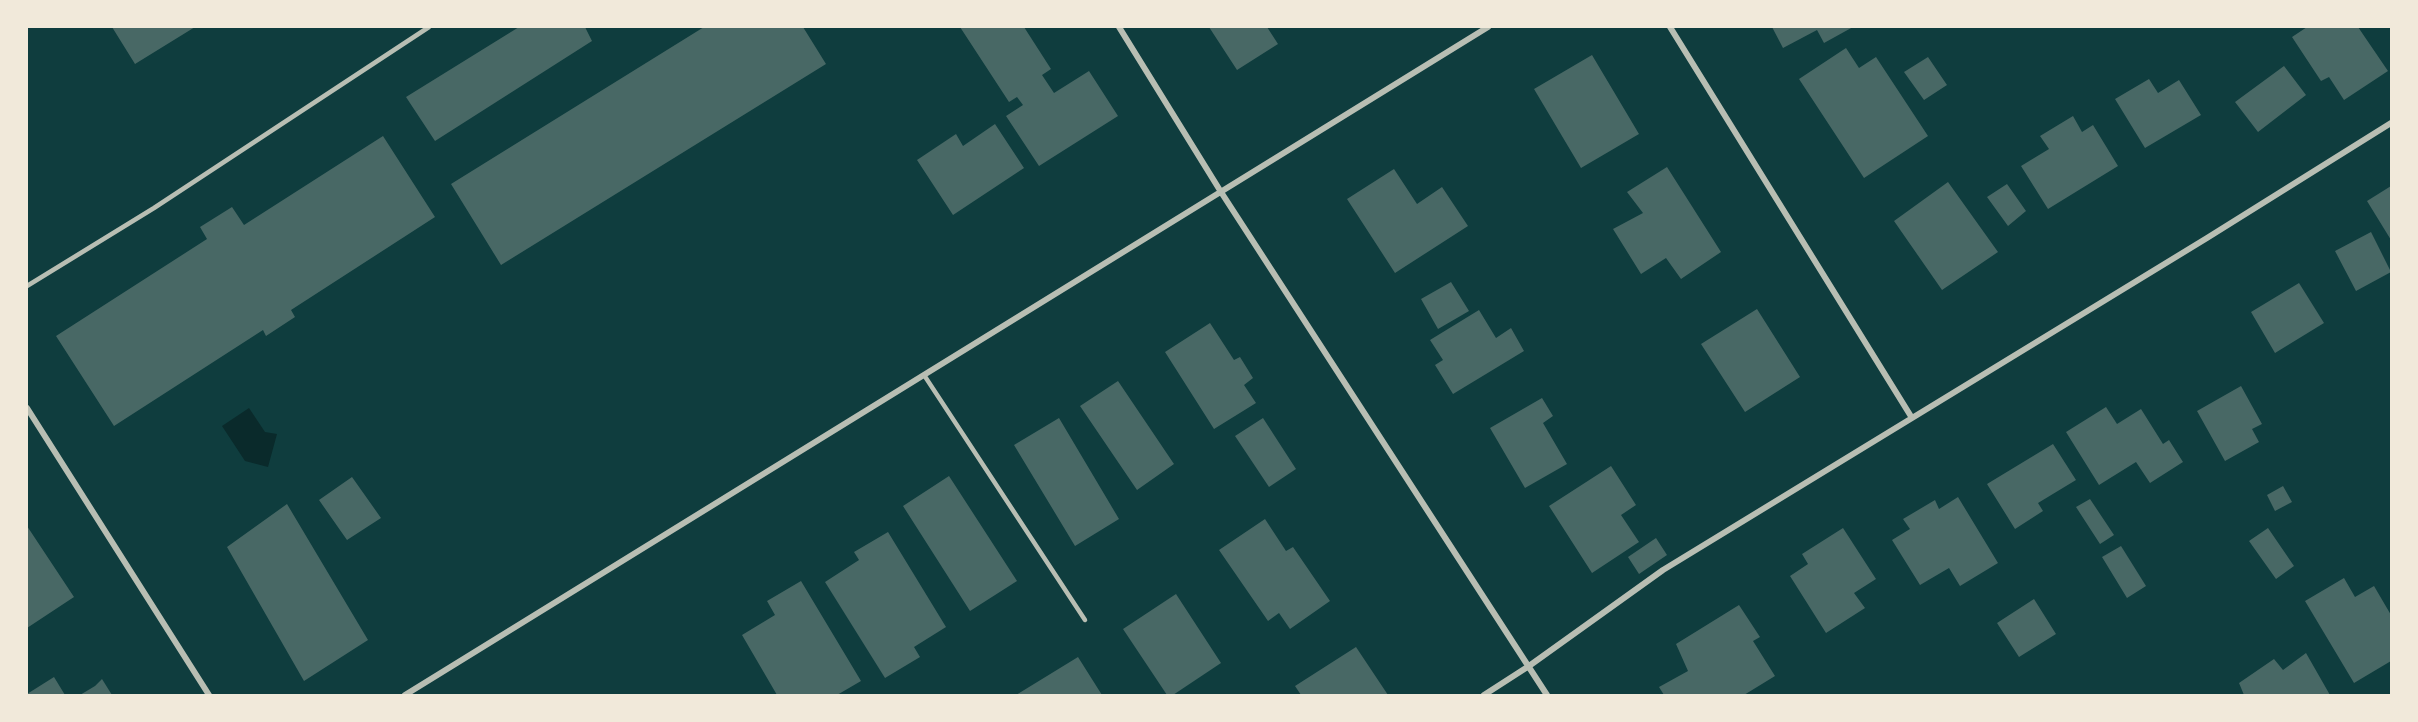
<!DOCTYPE html>
<html>
<head>
<meta charset="utf-8">
<style>
	body { margin:0 }
	#map { position:relative; width:2418px; height:722px; overflow:hidden; background:#0f3d3e; font-family:Rubik,sans-serif }
	canvas { display:block }
	.frame { position:absolute; inset:0; border:28px solid #f1e9da; pointer-events:none }
</style>
</head>
<body>
<div id="map">
<canvas width="2418" height="722"></canvas>
<div class="frame"></div>
</div>
<script>
const context = document.querySelector('canvas').getContext('2d');
context.lineJoin = 'round';
function paint(path, color) { context.fillStyle = color; context.fill(path, 'evenodd'); }
const shape = rows => new Path2D(rows.map(r => 'M' + r).join(''));
function strokePath(path, color, width, dash) { context.strokeStyle = color; context.lineWidth = width; context.lineCap = dash ? 'butt' : 'round'; context.setLineDash(dash || []); context.stroke(path); }
const water = shape([
	[249,408,265,432,277,434,268,467,245,461,222,426]
]);
const building = shape([
	[112,27,195,27,135,64],
	[519,27,585,27,592,41,435,141,406,97],
	[704,27,803,27,826,64,501,265,451,184],
	[960,27,1024,27,1051,69,1042,75,1054,93,1089,71,1118,116,1039,166,1006,116,1023,105,1017,97,1009,102],
	[1209,27,1267,27,1278,44,1237,70],
	[1772,27,1853,27,1824,43,1817,30,1783,48],
	[2307,27,2358,27,2388,71,2344,100,2329,77,2321,81,2292,37],
	[1846,48,1859,68,1876,57,1928,136,1864,178,1799,79],
	[1592,55,1639,134,1581,168,1534,89],
	[1928,57,1947,85,1924,100,1904,72],
	[2284,66,2306,95,2258,132,2235,102],
	[2149,79,2158,93,2179,80,2201,115,2145,148,2115,99],
	[2073,116,2082,132,2093,125,2118,166,2048,209,2021,166,2049,149,2040,136],
	[995,124,1024,168,953,215,917,160,956,134,963,146],
	[383,136,435,217,291,310,295,317,266,336,263,330,114,426,56,336,207,239,200,227,232,207,244,225],
	[1667,167,1721,252,1681,279,1666,258,1641,274,1613,229,1643,213,1627,192],
	[1394,169,1417,204,1442,187,1468,226,1395,273,1347,199],
	[1948,182,1998,252,1942,290,1894,221],
	[2007,184,2026,211,2008,226,1987,197],
	[2391,186,2391,240,2367,201],
	[2371,232,2391,272,2356,291,2335,251],
	[1451,282,1469,311,1438,329,1421,299],
	[2299,283,2324,323,2275,353,2251,312],
	[1757,309,1800,377,1745,412,1701,344],
	[1479,310,1496,338,1511,328,1524,351,1453,394,1435,365,1443,360,1430,340],
	[1210,323,1234,360,1240,357,1253,378,1244,385,1256,403,1214,429,1165,352],
	[1118,381,1174,464,1137,490,1080,406],
	[2241,386,2262,424,2252,429,2259,442,2225,461,2197,411],
	[1542,398,1553,416,1543,423,1567,464,1525,488,1490,428],
	[2106,407,2117,424,2141,409,2163,444,2169,440,2183,462,2150,483,2136,462,2099,485,2066,432],
	[1059,418,1119,519,1075,546,1014,445],
	[1263,418,1296,469,1269,487,1235,436],
	[2053,444,2076,480,2038,503,2043,511,2015,529,1987,484],
	[1611,466,1636,505,1621,515,1639,542,1592,573,1549,506],
	[949,476,1017,581,970,611,903,506],
	[352,477,381,518,347,540,319,500],
	[2283,486,2292,502,2275,511,2267,495],
	[1958,497,1998,563,1960,586,1949,568,1920,585,1892,540,1910,529,1903,519,1935,500,1939,509],
	[2090,499,2114,535,2100,544,2076,507],
	[287,504,368,640,304,681,227,547],
	[1265,519,1286,551,1293,547,1330,601,1290,629,1279,613,1268,621,1219,550],
	[27,526,74,597,27,628],
	[1843,528,1876,579,1854,593,1865,608,1826,633,1790,576,1808,564,1802,554],
	[2268,528,2294,566,2276,579,2249,541],
	[888,532,946,627,914,647,920,657,885,678,825,582,859,560,854,552],
	[1656,538,1667,555,1639,574,1628,557],
	[2121,546,2146,586,2127,598,2102,557],
	[2344,578,2355,597,2374,586,2391,615,2391,661,2354,683,2305,601],
	[801,581,861,681,837,695,777,695,742,635,775,615,767,601],
	[1176,594,1221,663,1173,695,1167,695,1123,629],
	[2034,599,2056,634,2019,657,1997,623],
	[1739,605,1760,637,1753,641,1775,676,1744,695,1664,695,1659,687,1688,671,1676,644],
	[1356,647,1388,695,1301,695,1295,686],
	[2306,653,2330,695,2244,695,2239,683,2274,659,2283,670],
	[1078,657,1102,695,1016,695],
	[54,677,65,695,27,695,27,694],
	[102,679,112,695,80,695,95,686]
]);
const service = shape([
	[27,286,154,208,429,27],
	[924,375,1085,620]
]);
const minor = shape([
	[1119,27,1221,192,1547,695],
	[1670,27,1912,418],
	[27,408,209,695],
	[405,695,1488,27],
	[1484,695,1529,666,1663,570,2207,238,2391,123]
]);
paint(water, '#0a2a2b');
paint(building, '#486865');
strokePath(service, '#b8beb3', 4.5);
strokePath(minor, '#b8beb3', 6);
</script>
</body>
</html>
